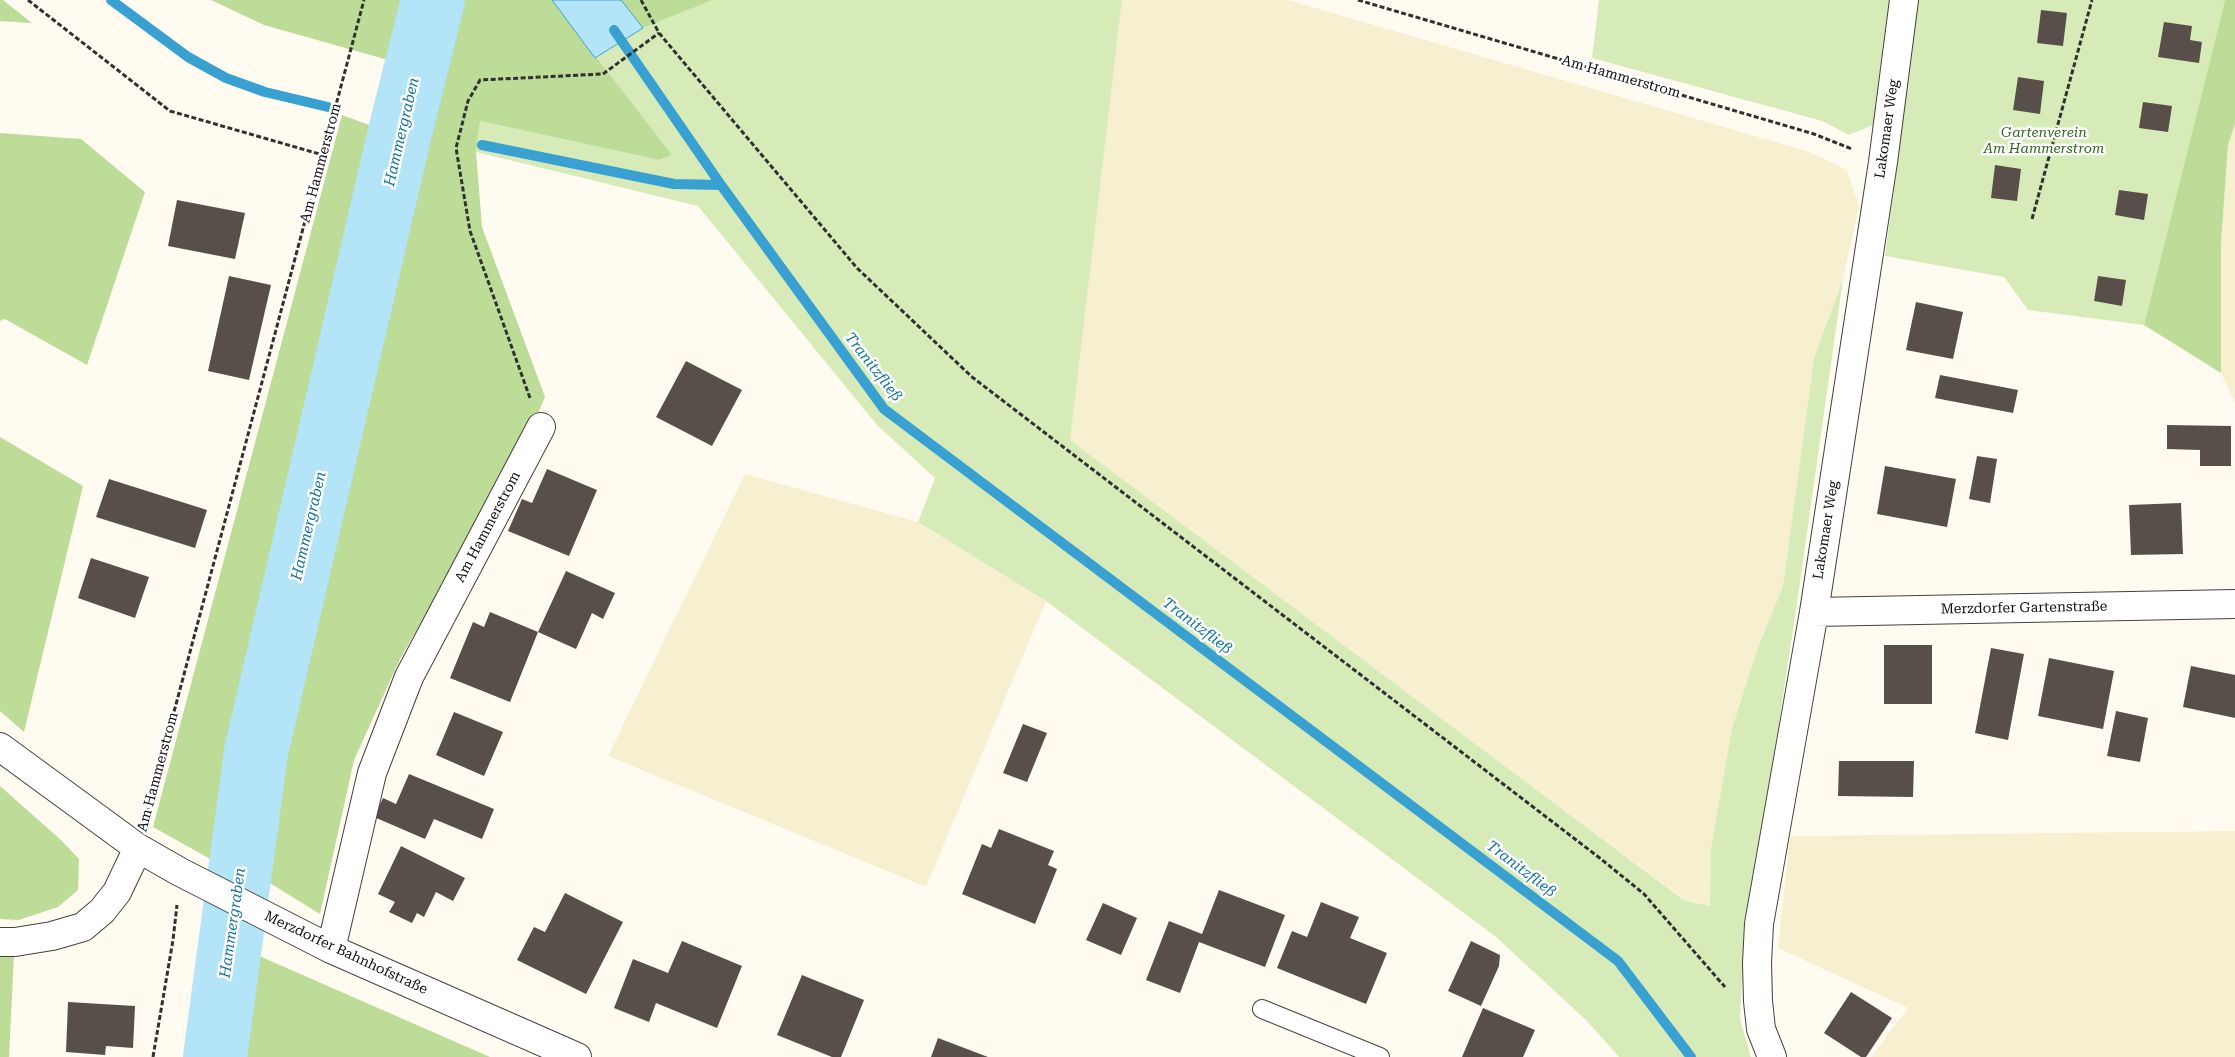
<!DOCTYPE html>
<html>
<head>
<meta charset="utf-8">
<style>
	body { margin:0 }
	canvas { display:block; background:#fffbf1 }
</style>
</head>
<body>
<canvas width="2235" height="1057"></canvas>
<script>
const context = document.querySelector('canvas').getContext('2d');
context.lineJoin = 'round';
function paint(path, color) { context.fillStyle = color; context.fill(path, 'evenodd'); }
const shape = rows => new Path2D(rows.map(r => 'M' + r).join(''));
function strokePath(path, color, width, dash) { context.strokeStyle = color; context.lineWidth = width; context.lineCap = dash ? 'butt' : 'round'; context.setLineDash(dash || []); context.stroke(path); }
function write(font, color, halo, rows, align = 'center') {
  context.font = font + ' "Roboto Serif",serif'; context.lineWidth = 5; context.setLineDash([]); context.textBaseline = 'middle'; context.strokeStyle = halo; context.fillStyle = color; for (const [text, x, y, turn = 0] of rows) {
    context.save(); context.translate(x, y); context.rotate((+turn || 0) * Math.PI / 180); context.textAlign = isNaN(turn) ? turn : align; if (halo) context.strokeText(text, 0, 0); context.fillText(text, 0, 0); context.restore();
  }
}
const farmland = shape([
	[1122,0,1288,0,1810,152,1847,170,1859,207,1843,279,1814,358,1783,586,1759,645,1732,728,1711,848,1710,906,1686,901,1069,440],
	[2235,124,2235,403,2221,373,2221,243,2228,145],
	[745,474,918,522,1046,601,926,887,608,756],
	[2235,831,2235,1057,1871,1057,1908,1008,1778,948,1790,836]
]);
const green = shape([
	[713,0,1122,0,1070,440,1685,901,1710,906,1711,848,1732,728,1759,645,1783,586,1814,358,1843,279,1796,610,1743,961,1740,1019,1751,1057,1619,1057,1587,1021,1496,937,1046,601,918,522,935,478,877,425,698,206,476,152,480,121,659,160,672,155,595,58,643,28],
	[1599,0,1889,0,1873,125,1849,135,1822,121,1592,58],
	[1919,0,2225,0,2144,325,2028,310,2004,277,1885,256]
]);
const forest = shape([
	[0,0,3,0,32,23,0,21],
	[211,0,403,0,388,60,264,25],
	[455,0,552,0,672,155,659,160,480,121,476,152,482,227,545,397,530,432,400,659,354,760,320,914,265,880,279,771,332,498,404,166],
	[621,0,713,0,643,28],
	[2225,0,2235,0,2235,124,2228,145,2221,243,2221,373,2144,325],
	[342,115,369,125,256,636,231,777,221,865,153,827],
	[0,133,81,139,145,192,87,365,5,319,0,321],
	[0,437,83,486,24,732,0,711],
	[0,786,61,840,79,859,78,890,58,907,19,920,0,919],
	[0,954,14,955,9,1057,0,1057],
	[257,955,490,1057,245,1057]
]);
const water = shape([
	[403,0,455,0,431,76,388,60,403,0],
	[552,0,621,0,643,28,595,58,552,0]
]);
const stream = shape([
	[111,0,188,57,226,78,265,92,328,107],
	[614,30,721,185,884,409,1618,961,1691,1057],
	[482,145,674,184,721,185]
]);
const river = shape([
	[215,1057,256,752,400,132,433,0]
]);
const building = shape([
	[2041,10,2067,13,2063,46,2037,43],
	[2164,22,2192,26,2190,40,2202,42,2199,63,2158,57],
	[2018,77,2044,81,2040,114,2013,110],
	[2143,102,2172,106,2168,132,2139,128],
	[1995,165,2021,169,2017,201,1991,198],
	[2119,190,2148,194,2144,220,2115,215],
	[177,200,245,213,235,259,168,246],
	[229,276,271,285,249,380,208,371],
	[2098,276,2126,280,2122,306,2094,301],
	[1916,302,1963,312,1953,359,1906,350],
	[686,361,742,390,712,446,656,417],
	[1940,375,2018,390,2013,413,1935,398],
	[2167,425,2231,426,2231,466,2200,466,2200,450,2167,449],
	[1977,456,1997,459,1990,503,1969,499],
	[1885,466,1956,479,1947,527,1877,514],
	[547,469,597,490,569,556,508,531,522,499,532,503],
	[109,479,207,510,195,548,96,517],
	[2181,503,2183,554,2131,555,2129,505],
	[91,558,149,577,135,618,78,598],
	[566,571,615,593,603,619,592,613,576,649,538,632,510,702,450,678,473,622,484,627,490,612,538,632],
	[1884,645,1932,645,1932,704,1884,704],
	[1991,648,2024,654,2008,740,1975,733],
	[2049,658,2114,671,2103,729,2038,716],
	[2191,666,2235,675,2235,718,2183,707],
	[2116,711,2148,718,2140,762,2107,756],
	[454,712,503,732,484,776,436,755],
	[1023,724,1047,733,1027,782,1003,773],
	[1839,761,1914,761,1913,797,1838,796],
	[409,774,494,809,482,839,434,819,425,839,374,817,383,798,396,804],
	[999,829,1054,851,1048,865,1057,869,1035,924,962,894,982,844,991,848],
	[401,846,465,878,453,901,436,892,424,917,417,913,412,923,389,912,395,902,378,894],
	[1219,890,1285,915,1265,967,1199,942,1180,993,1146,980,1169,921,1202,934],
	[565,893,623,922,586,994,517,960,534,927,545,932],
	[1321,902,1359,917,1350,938,1387,953,1366,1004,1277,968,1292,931,1307,937],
	[1103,903,1137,918,1121,955,1086,940],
	[682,941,742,966,717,1028,656,1003,649,1022,614,1008,633,959,668,973],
	[1471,941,1500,955,1499,966,1481,1006,1448,991],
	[802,975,864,1000,841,1057,832,1057,777,1035],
	[1851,992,1892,1018,1866,1057,1861,1057,1824,1033],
	[68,1002,135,1006,133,1048,106,1046,105,1055,66,1052],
	[1483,1008,1535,1030,1523,1057,1462,1057],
	[938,1038,988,1057,931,1057]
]);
const path = shape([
	[28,0,170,111,323,155],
	[641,0,659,33,857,268,972,377,1601,859,1644,894,1725,987],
	[1358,0,1814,134,1852,149],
	[2032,219,2092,0],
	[530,398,470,231,456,148,468,101,480,80,603,74,659,33],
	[147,813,364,0],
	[153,1057,173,940,177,905]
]);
const lane = shape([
	[1262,1009,1380,1057]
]);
const street = shape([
	[1814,612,2235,604],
	[0,747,138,848,180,872,331,949,577,1057],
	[0,942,15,942,52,936,83,927,102,911,117,892,138,848],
	[331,949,372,773,409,677,541,427],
	[1772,1057,1761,1029,1758,1001,1757,963,1759,924,1814,612,1883,162,1904,0]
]);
const streetNames = [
	["Am Hammerstrom",1621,77,16],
	["Lakomaer Weg",1887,129,-82],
	["Am Hammerstrom",321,163,-75],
	["Am Hammerstrom",488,527,-62],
	["Lakomaer Weg",1826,530,-81],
	["Merzdorfer Gartenstraße",2024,608,-1],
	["Am Hammerstrom",158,772,-75],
	["Merzdorfer Bahnhofstraße",346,953,25]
];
const parkNames = [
	["Gartenverein",2044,133],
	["Am Hammerstrom",2044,149]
];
const waterNames = [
	["Hammergraben",402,132,-77],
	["Tranitzfließ",873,367,52],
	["Hammergraben",309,526,-77],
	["Tranitzfließ",1197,626,37],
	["Tranitzfließ",1521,869,37],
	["Hammergraben",233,923,-82]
];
paint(farmland, '#f6f0d0');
paint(green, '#d7ebb9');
paint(forest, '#bcdc97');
paint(water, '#b4e4f8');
strokePath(water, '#38a1d1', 1);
strokePath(stream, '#38a1d1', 10);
strokePath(river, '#b4e4f8', 64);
paint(building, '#584f4b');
strokePath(lane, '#424242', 20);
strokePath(street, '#424242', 30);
strokePath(path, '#313131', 3, [5, 2.5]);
strokePath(lane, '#fff', 18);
strokePath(street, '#fff', 28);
write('14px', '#0f0f0f', '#fff', streetNames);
write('italic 14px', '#33691c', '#fff', parkNames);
write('italic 15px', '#1372a5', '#fff', waterNames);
</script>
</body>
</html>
